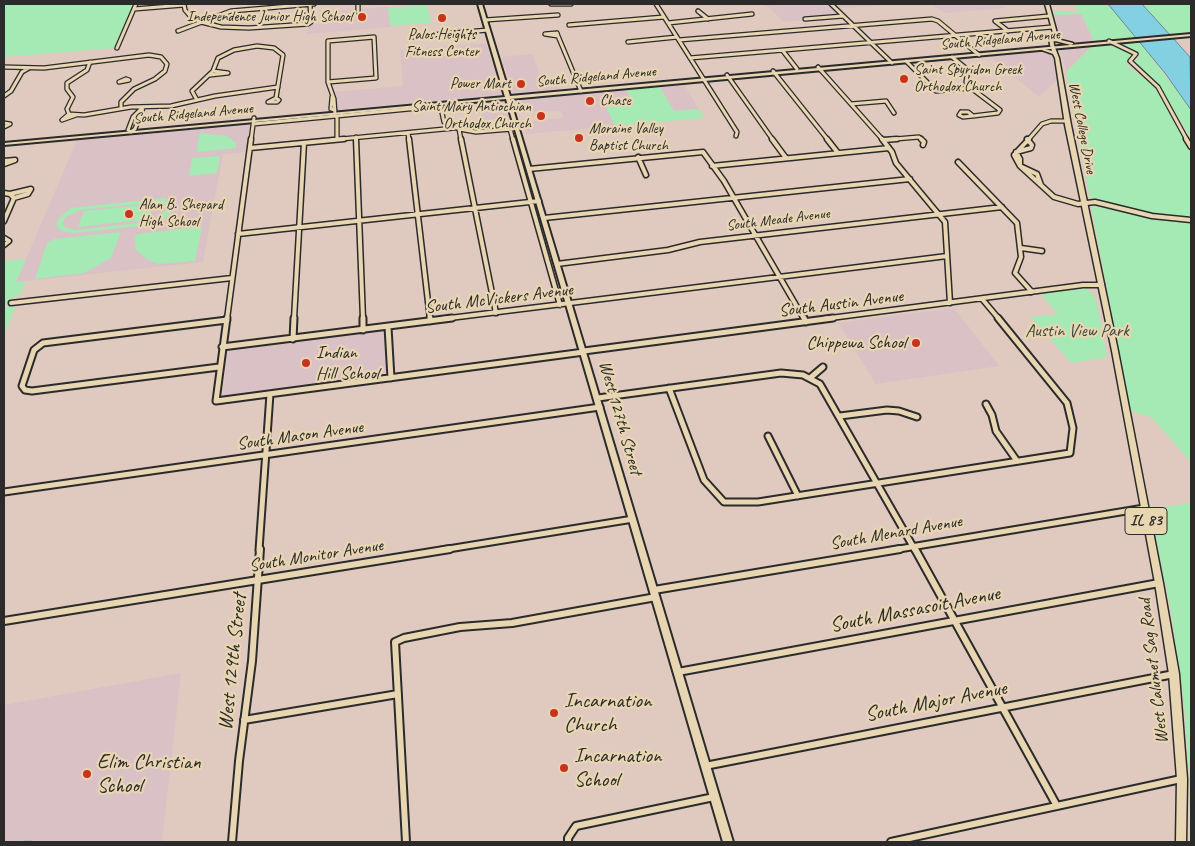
<!DOCTYPE html>
<html>
<head>
<meta charset="utf-8">
<style>
	body { margin:0 }
	#map { position:relative; width:1195px; height:846px; overflow:hidden; background:#e0c9be; font-family:Caveat,sans-serif }
	canvas { display:block }
	.frame { position:absolute; inset:0; border:5px solid #2b2b2b; pointer-events:none }
</style>
</head>
<body>
<div id="map">
<canvas width="1195" height="846"></canvas>
<div class="frame"></div>
</div>
<script>
const context = document.querySelector('canvas').getContext('2d');
context.lineJoin = 'round';
function paint(path, color) { context.fillStyle = color; context.fill(path, 'evenodd'); }
const shape = rows => new Path2D(rows.map(r => 'M' + r).join(''));
function strokePath(path, color, width, dash) { context.strokeStyle = color; context.lineWidth = width; context.lineCap = dash ? 'butt' : 'round'; context.setLineDash(dash || []); context.stroke(path); }
function write(font, color, halo, rows, align = 'center') {
  context.font = font + ' Caveat,sans-serif'; context.lineWidth = 4.5; context.setLineDash([]); context.textBaseline = 'middle'; context.strokeStyle = halo; context.fillStyle = color; for (const [text, x, y, turn = 0] of rows) {
    context.save(); context.translate(x, y); context.rotate((+turn || 0) * Math.PI / 180); context.textAlign = isNaN(turn) ? turn : align; if (halo) context.strokeText(text, 0, 0); context.fillText(text, 0, 0); context.restore();
  }
}
const built = shape([
	[760,4,902,4,841,8,849,16,784,22,769,7],
	[931,4,1000,4,1006,8,945,13],
	[388,7,390,27,305,34,312,24,334,22,334,11],
	[1081,14,1094,41,1068,43,1060,41,1054,15],
	[486,43,502,95,337,110,334,92,403,86,400,50],
	[1090,46,1092,47,1066,72,1061,49],
	[1043,50,1052,54,1057,80,1039,97,988,55],
	[532,54,541,78,554,77,559,89,520,93,513,91,502,57],
	[684,84,699,109,674,111,659,86],
	[626,89,633,104,607,107,615,126,526,134,522,122,564,118,561,111,519,112,515,101,521,98],
	[502,100,505,102,510,118,484,120,481,113,466,114,463,103],
	[246,123,251,125,247,152,223,154,203,262,16,282,78,138],
	[954,308,999,366,876,384,838,323],
	[384,330,387,376,227,397,223,394,228,351,231,349],
	[181,673,162,842,4,842,4,705]
]);
const green = shape([
	[4,4,134,4,115,48,4,57],
	[1073,4,1108,4,1136,37,1094,41,1081,14,1054,15,1053,12,1079,12],
	[1142,4,1191,4,1191,32,1170,34],
	[427,5,431,23,390,26,388,8],
	[1140,42,1191,110,1191,138,1158,85,1133,62,1139,58,1137,53,1113,43],
	[1110,45,1133,52,1134,56,1126,61,1129,67,1153,85,1178,124,1191,157,1191,218,1154,215,1090,199,1066,72,1091,47,1090,46],
	[659,86,674,111,699,109,704,118,615,126,606,107,633,104,626,89],
	[200,133,227,136,236,143,236,148,198,152,196,151],
	[220,156,217,173,189,176,192,158],
	[166,198,166,201,172,208,171,213,162,221,149,225,74,233,61,231,56,225,59,218,71,208],
	[150,203,162,204,166,210,161,216,148,222,76,230,66,228,62,223,67,216,81,210],
	[153,204,149,219,78,227,84,211],
	[1091,206,1115,208,1163,219,1191,221,1191,462,1151,417,1130,411],
	[199,227,202,228,195,261,158,264,148,260,136,250,135,239,137,234],
	[121,232,111,258,84,273,35,279,47,243,54,239],
	[26,259,16,282,26,281,20,295,8,300,6,306,16,305,4,336,4,261],
	[1086,288,1094,295,1098,308,1107,357,1071,363,1031,317,1058,314,1040,294],
	[1191,503,1191,842,1189,842,1189,776,1184,703,1171,612,1150,509]
]);
const water = shape([
	[1108,4,1142,4,1190,57,1191,110,1165,73,1108,4]
]);
const stream = shape([
	[24,842,31,842]
]);
const streetFar3 = shape([
	[184,4,185,10,191,17,201,22,221,27,249,28,308,24,311,22,310,4],
	[358,4,358,12],
	[551,4,571,4],
	[656,4,737,132,736,136],
	[831,4,892,63],
	[134,9,184,5],
	[698,11,708,19],
	[805,19,843,16],
	[485,20,558,15],
	[668,23,752,14],
	[569,25,664,17],
	[178,31,231,11,314,4],
	[1008,31,995,21,1049,16],
	[557,33,558,36,545,34,557,33],
	[416,35,419,36,412,37,413,36,416,35],
	[419,36,488,30],
	[558,36,581,91],
	[374,37,376,78,328,82,328,41,374,37],
	[679,40,932,19,938,21,979,55],
	[1109,41,1136,54,1130,61,1158,87,1187,140],
	[628,42,677,37],
	[117,48,136,4],
	[783,51,797,69],
	[952,57,968,70,966,82,971,88,1000,110,998,113,973,116],
	[690,58,1052,27],
	[906,61,936,91,971,88],
	[90,62,87,70,67,83,67,89,73,97,67,109,69,114,84,115,131,107,171,106,215,96,278,87],
	[4,67,44,68,149,55,161,57,167,64,165,71,155,79,134,89,121,102,121,108],
	[818,67,883,140],
	[773,71,828,140],
	[210,75,228,73,213,71],
	[727,75,773,140],
	[126,79,129,80,119,82,126,79],
	[328,82,334,99,335,114],
	[4,96,11,91,22,72,29,68],
	[332,97,331,109,335,110],
	[276,98,279,100,277,102,268,102,276,98],
	[197,100,192,91,213,71,218,58,234,50,257,46,274,48,283,55,276,98],
	[440,104,444,122,459,129,461,140],
	[851,104,886,101,894,113],
	[961,112,968,112,973,116,963,117,959,115,961,112],
	[69,114,62,120,76,115],
	[337,116,337,139],
	[4,123,10,124,4,127],
	[253,124,440,106],
	[459,129,476,132,512,129],
	[510,129,513,140],
	[131,132,128,130,133,117,143,107],
	[131,132,135,129,143,108],
	[408,133,409,140],
	[356,137,356,140],
	[251,140,254,118],
	[331,140,455,128],
	[883,140,919,137,922,140],
	[1028,140,1042,124,1051,121,1067,121]
]);
const streetFar2 = shape([
	[356,139,363,319],
	[409,139,430,319],
	[461,139,496,313],
	[513,139,560,305],
	[772,139,786,158],
	[827,139,838,153],
	[882,139,892,152,896,163,945,222,950,303],
	[921,139,924,142,923,145],
	[1027,139,1032,145,1031,148,1016,152,1020,159,1020,166,1037,174,1041,185],
	[1029,139,1014,155,1020,166,1054,197,1078,204,1095,202,1152,216,1191,220],
	[1186,139,1191,147],
	[883,140,897,139],
	[250,148,344,139],
	[638,157,646,175],
	[4,161,15,160,4,164],
	[958,162,1017,223,1021,257,1015,273,1032,292],
	[712,166,889,148],
	[529,169,703,152,724,181,804,319],
	[4,193,10,194,14,198,4,221],
	[10,194,31,189,28,194,14,198],
	[544,218,910,179],
	[238,234,539,201],
	[4,238,9,241,4,245],
	[1021,248,1042,251],
	[557,264,668,250,700,242,1002,207],
	[983,300,999,319],
	[11,303,232,278],
	[227,319,251,139],
	[294,319,304,143],
	[442,319,947,256],
	[823,319,1083,285,1102,285]
]);
const streetFar1 = shape([
	[227,318,216,401,584,352],
	[363,318,363,330],
	[430,318,430,321],
	[804,318,806,322],
	[388,327,391,378],
	[293,339,294,318],
	[222,347,452,318],
	[584,351,833,318],
	[219,367,32,391,25,390,22,386,34,350,43,343,227,320],
	[810,378,823,367],
	[669,388,704,480,724,502,758,502,1070,453,1073,428,1067,403,998,318],
	[598,398,781,373,803,375,820,384,915,550],
	[986,404,992,415,996,431,1017,461],
	[840,416,887,410,899,411,917,417],
	[768,436,798,496],
	[4,492,600,407],
	[259,550,270,394],
	[442,550,633,519],
	[893,550,1144,508]
]);
const street = shape([
	[915,549,1057,806],
	[654,590,900,549],
	[4,621,450,549],
	[678,672,1159,583],
	[244,720,398,694],
	[705,766,1174,674],
	[232,842,239,761,252,661,260,549],
	[406,842,395,642,404,638,460,627,512,623,656,597],
	[568,842,568,838,576,826,714,797],
	[891,842,1181,779]
]);
const secondary = shape([
	[478,4,482,4,510,96,1191,34,1191,36,510,99,733,842,723,842,506,99,4,145,4,143,505,97,478,4]
]);
const primary = shape([
	[1045,4,1049,4,1058,37,1056,38,1053,36,1054,45,1059,58,1071,125,1118,351,1163,583,1179,674,1187,779,1186,842,1176,842,1177,779,1169,674,1155,583,1112,351,1065,125,1055,58,1053,54,1039,49,1041,48,1052,51,1050,45,1049,36,1053,33,1045,4],
	[1057,39,1073,43,1073,44,1071,45,1055,41,1055,40,1057,39]
]);
const markers = [
	[362,17,5,"#c8321e"],
	[442,18,5,"#c8321e"],
	[904,79,5,"#c8321e"],
	[521,84,5,"#c8321e"],
	[590,101,5,"#c8321e"],
	[541,116,5,"#c8321e"],
	[579,138,5,"#c8321e"],
	[129,214,5,"#c8321e"],
	[916,343,5,"#c8321e"],
	[306,363,5,"#c8321e"],
	[554,713,5,"#c8321e"],
	[564,768,5,"#c8321e"],
	[87,774,5,"#c8321e"]
];
const farPoinames = [
	["Independence Junior High School",352,17,"right"],
	["Palos Heights",442,35,"center"],
	["Fitness Center",442,52,"center"],
	["Saint Spyridon Greek",914,70],
	["Orthodox Church",914,87],
	["Power Mart",511,84,"right"],
	["Chase",600,101],
	["Saint Mary Antiochian",531,107,"right"],
	["Orthodox Church",531,124,"right"],
	["Moraine Valley",589,129],
	["Baptist Church",589,146],
	["Alan B. Shepard",139,205],
	["High School",139,222]
];
const farStreetnames = [
	["South Ridgeland Avenue",1000,40,-5],
	["South Ridgeland Avenue",596,77,-5],
	["South Ridgeland Avenue",193,114,-5],
	["West College Drive",1082,128,79],
	["South Meade Avenue",778,220,-7]
];
const shields = [
	[1146,521,42]
];
const shieldNames = [
	["IL 83",1146,521]
];
const streetNames = [
	["South McVickers Avenue",499,299,-7],
	["South Austin Avenue",841,304,-7],
	["West 127th Street",620,418,74],
	["South Mason Avenue",300,436,-8],
	["South Menard Avenue",896,533,-10],
	["South Monitor Avenue",316,556,-9],
	["West Calumet Sag Road",1154,671,-97]
];
const parkNames = [
	["Austin View Park",1077,331]
];
const poiNames = [
	["Chippewa School",906,343],
	["Indian",316,353,"left"],
	["Hill School",316,374,"left"]
];
const nearStreetnames = [
	["South Massasoit Avenue",915,610,-11],
	["West 129th Street",233,662,-84],
	["South Major Avenue",936,702,-11]
];
const nearPoinames = [
	["Incarnation",564,701],
	["Church",564,725],
	["Incarnation",574,756],
	["School",574,780],
	["Elim Christian",97,762],
	["School",97,786]
];
paint(built, '#dac1c6');
paint(green, '#a5e9b4');
paint(water, '#83d0e2');
strokePath(water, '#608e99', 1);
strokePath(stream, '#608e99', 2.5);
strokePath(streetFar3, '#2b2b2b', 5.5);
strokePath(streetFar2, '#2b2b2b', 7);
strokePath(streetFar1, '#2b2b2b', 9);
strokePath(street, '#2b2b2b', 10);
strokePath(secondary, '#2b2b2b', 4);
strokePath(primary, '#2b2b2b', 3);
strokePath(streetFar3, '#e8d5b2', 3);
strokePath(streetFar2, '#e8d5b2', 4);
strokePath(streetFar1, '#e8d5b2', 5);
strokePath(street, '#e8d5b2', 6);
paint(secondary, '#e8d5b2');
paint(primary, '#e8d5b2');
for (const [x, y, r, color] of markers) { const dot = new Path2D(); dot.arc(x, y, r, 0, 2 * Math.PI); context.fillStyle = color; context.fill(dot); strokePath(dot, '#e8d5b2', 2); }
write('15px', '#2b2b2b', '#e8d5b2', farPoinames, 'left');
write('15px', '#2b2b2b', '#e8d5b2', farStreetnames);
for (const [x, y, w] of shields) { const box = new Path2D(); box.roundRect(x - w / 2, y - 13.5, w, 27, 4); context.fillStyle = '#e8d5b2'; context.fill(box); strokePath(box, '#2b2b2b', 1); }
write('bold 16px', '#2b2b2b', null, shieldNames);
write('18px', '#2b2b2b', '#e8d5b2', streetNames);
write('18px', '#3d4840', '#e8d5b2', parkNames);
write('18px', '#2b2b2b', '#e8d5b2', poiNames, 'right');
write('21px', '#2b2b2b', '#e8d5b2', nearStreetnames);
write('21px', '#2b2b2b', '#e8d5b2', nearPoinames, 'left');
</script>
</body>
</html>
